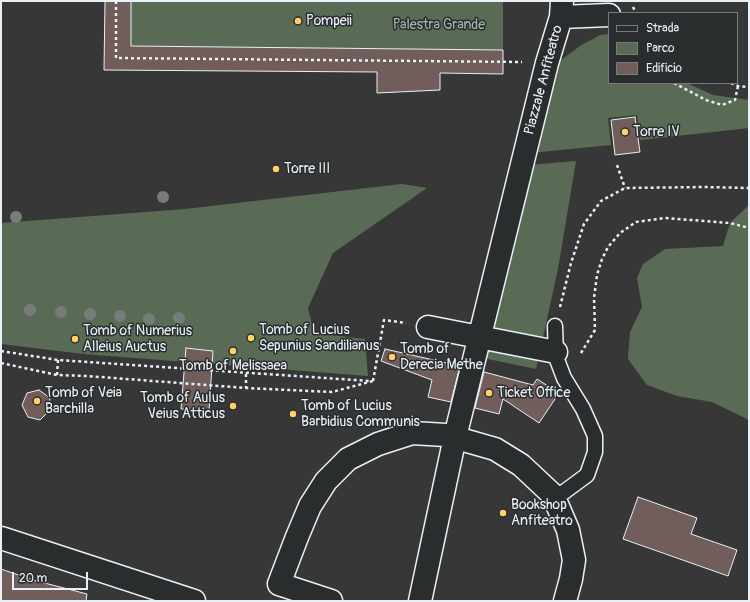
<!DOCTYPE html>
<html>
<head>
<meta charset="utf-8">
<style>
	body { margin:0 }
	#map { position:relative; width:750px; height:602px; overflow:hidden; background:#383737; font-family:Pangolin,sans-serif }
	canvas { display:block }
	.frame { position:absolute; inset:0; border:2px solid #e8f1f8; pointer-events:none }
	.legend { position:absolute; left:608px; top:12px; width:130px; height:72px; box-sizing:border-box; background:#2a2d2e; border:1px solid #767b7f; margin:0; padding:5px 7px; list-style:none; font-size:12px; color:#e8f1f8 }
	.legend li { display:flex; align-items:center; gap:8px; height:20px }
	.legend b { width:20px; border:1px solid #767b7f }
	.scale { position:absolute; left:12px; top:572px; width:76px; height:18px; box-sizing:border-box; border:2px solid #e8f1f8; border-top:0; padding-left:5px; font-size:12px; line-height:14px; white-space:nowrap; color:#e8f1f8; -webkit-text-stroke:3px #2a2d2e; paint-order:stroke }
</style>
</head>
<body>
<div id="map">
<canvas width="750" height="602"></canvas>
<div class="frame"></div>
<ul class="legend">
<li><b style="height:5px;background:#2a2d2e"></b>Strada</li>
<li><b style="height:11px;background:#5a6b55"></b>Parco</li>
<li><b style="height:11px;background:#715e5a"></b>Edificio</li>
</ul>
<div class="scale">20 m</div>
</div>
<script>
const context = document.querySelector('canvas').getContext('2d');
context.lineJoin = 'round';
function paint(path, color) { context.fillStyle = color; context.fill(path, 'evenodd'); }
const shape = rows => new Path2D(rows.map(r => 'M' + r).join(''));
function strokePath(path, color, width, dash) { context.strokeStyle = color; context.lineWidth = width; context.lineCap = dash ? 'butt' : 'round'; context.setLineDash(dash || []); context.stroke(path); }
function write(font, color, halo, rows, align = 'center') {
  context.font = font + ' Pangolin,sans-serif'; context.lineWidth = 3; context.setLineDash([]); context.textBaseline = 'middle'; context.strokeStyle = halo; context.fillStyle = color; for (const [text, x, y, turn = 0] of rows) {
    context.save(); context.translate(x, y); context.rotate((+turn || 0) * Math.PI / 180); context.textAlign = isNaN(turn) ? turn : align; if (halo) context.strokeText(text, 0, 0); context.fillText(text, 0, 0); context.restore();
  }
}
const green = shape([
	[131,1,503,1,503,50,131,46],
	[609,34,609,83,664,83,666,84,667,83,687,83,713,95,749,100,749,128,640,140,637,115,608,118,611,145,531,153,557,63,580,46,600,35],
	[576,161,558,269,536,369,483,358,528,165],
	[402,184,427,188,333,253,308,308,314,333,365,339,368,376,83,354,1,344,1,223,185,209],
	[749,205,749,420,712,402,677,396,647,385,628,359,630,332,642,307,637,278,643,264,665,249,723,246,730,223]
]);
const building = shape([
	[105,1,131,1,131,46,503,50,503,74,440,73,440,90,377,93,377,72,104,70,105,1],
	[635,117,640,152,615,155,611,120,635,117],
	[186,348,213,351,209,411,181,409,186,348],
	[385,349,460,366,451,402,428,397,432,380,381,361,385,349],
	[484,372,533,385,537,379,559,393,539,423,503,399,499,414,475,408,484,372],
	[39,390,50,398,48,412,40,420,28,417,22,405,27,393,39,390],
	[638,497,697,518,691,534,737,550,728,576,623,539,638,497],
	[1,569,33,580,87,594,86,601,1,601,1,569]
]);
const path = shape([
	[116,1,116,58,522,62],
	[633,7,636,13],
	[674,83,706,100,722,105,735,100,738,86],
	[731,83,738,86,749,87],
	[617,165,625,188],
	[560,307,571,263,584,224,601,201,625,188,705,187,749,188],
	[1,351,58,360,370,381],
	[581,353,595,330,594,298,597,275,602,259,608,247,620,233,636,222,665,218,730,223,749,228],
	[1,363,57,375,87,376,246,388,332,392,373,381],
	[246,374,246,388],
	[57,375,58,360],
	[373,381,384,320,406,323]
]);
const lane = shape([
	[553,495,564,492,587,475,595,452,595,436,583,409,564,378,556,357,555,326]
]);
const street = shape([
	[561,17,609,15],
	[428,327,556,352],
	[331,601,279,584,297,537,310,506,326,481,348,459,378,444,412,433,446,435,495,449,521,465,553,495,568,530,574,560,571,579,565,601],
	[420,601,455,437,547,63,561,17,562,1]
]);
const secondary = shape([
	[1,538,194,601]
]);
const trees = [
	[163,197],
	[16,217],
	[30,310],
	[61,312],
	[90,314],
	[120,316],
	[179,318],
	[149,319]
];
const markers = [
	[298,21,4,"#ffd166"],
	[625,132,4,"#ffd166"],
	[276,169,4,"#ffd166"],
	[251,338,4,"#ffd166"],
	[75,339,4,"#ffd166"],
	[233,351,4,"#ffd166"],
	[392,357,4,"#ffd166"],
	[489,393,4,"#ffd166"],
	[37,401,4,"#ffd166"],
	[233,406,4,"#ffd166"],
	[293,414,4,"#ffd166"],
	[503,513,4,"#ffd166"]
];
const poiNames = [
	["Pompeii",306,21],
	["Torre IV",633,132],
	["Torre III",284,169],
	["Tomb of Lucius",259,330],
	["Sepunius Sandilianus",259,346],
	["Tomb of Numerius",83,331],
	["Alleius Auctus",83,347],
	["Tomb of",400,349],
	["Derecia Methe",400,365],
	["Tomb of Melissaea",233,366,"center"],
	["Tomb of Veia",45,393],
	["Barchilla",45,409],
	["Ticket Office",497,393],
	["Tomb of Aulus",225,398,"right"],
	["Veius Atticus",225,414,"right"],
	["Tomb of Lucius",301,406],
	["Barbidius Communis",301,422],
	["Bookshop",511,505],
	["Anfiteatro",511,521]
];
const parkNames = [
	["Palestra Grande",439,25]
];
const streetNames = [
	["Piazzale Anfiteatro",544,80,-75]
];
paint(green, '#5a6b55');
paint(building, '#715e5a');
strokePath(building, '#e8f1f8', 1);
strokePath(lane, '#e8f1f8', 17);
strokePath(street, '#e8f1f8', 25);
strokePath(secondary, '#e8f1f8', 25);
strokePath(path, '#e8f1f8', 2.5, [3, 3]);
strokePath(lane, '#2a2d2e', 14);
strokePath(street, '#2a2d2e', 22);
strokePath(secondary, '#2a2d2e', 22);
context.fillStyle = '#767c79';
for (const [x, y] of trees) { context.beginPath(); context.arc(x, y, 6, 0, 2 * Math.PI); context.fill(); }
for (const [x, y, r, color] of markers) { const dot = new Path2D(); dot.arc(x, y, r, 0, 2 * Math.PI); context.fillStyle = color; context.fill(dot); strokePath(dot, '#2a2d2e', 1.5); }
write('14px', '#e8f1f8', '#2a2d2e', poiNames, 'left');
write('14px', '#a8b5af', '#2a2d2e', parkNames);
write('14px', '#e8f1f8', '#2a2d2e', streetNames);
</script>
</body>
</html>
